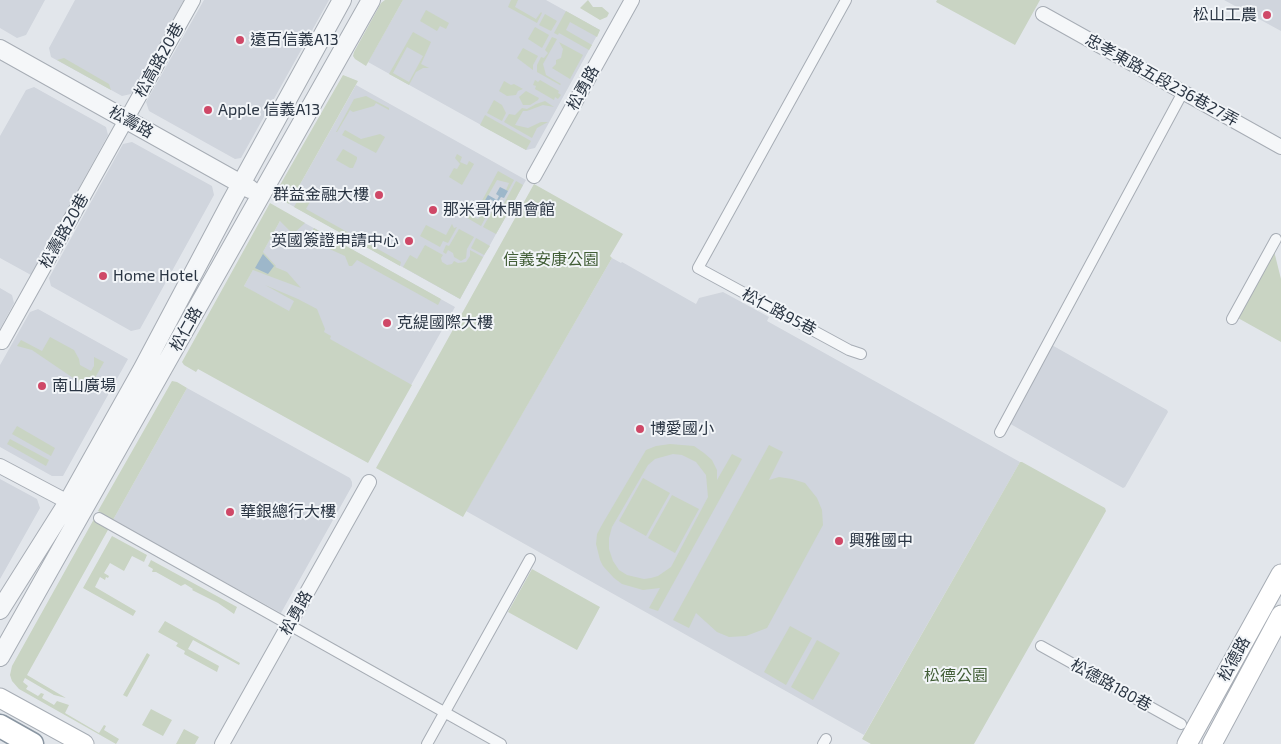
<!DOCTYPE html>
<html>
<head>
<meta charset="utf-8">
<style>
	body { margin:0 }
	canvas { display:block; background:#e2e6eb }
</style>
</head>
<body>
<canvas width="1281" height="744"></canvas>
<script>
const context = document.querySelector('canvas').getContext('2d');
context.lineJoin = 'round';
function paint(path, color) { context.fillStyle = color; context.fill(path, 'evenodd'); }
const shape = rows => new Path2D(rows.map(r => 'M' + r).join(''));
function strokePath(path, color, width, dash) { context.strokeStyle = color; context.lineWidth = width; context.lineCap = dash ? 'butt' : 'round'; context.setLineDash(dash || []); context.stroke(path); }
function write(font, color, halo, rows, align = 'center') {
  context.font = font + ' "Exo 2","Noto Sans TC",sans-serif'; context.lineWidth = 4; context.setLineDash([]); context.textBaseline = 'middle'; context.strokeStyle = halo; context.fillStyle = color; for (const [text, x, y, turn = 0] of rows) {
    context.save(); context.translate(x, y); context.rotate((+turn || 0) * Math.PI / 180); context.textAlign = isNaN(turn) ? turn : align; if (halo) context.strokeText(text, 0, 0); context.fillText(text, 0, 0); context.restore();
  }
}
const built = shape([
	[0,0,45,0,26,35,17,38,0,28],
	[75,0,184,0,131,94,122,96,51,57,49,48],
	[204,0,329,0,241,158,235,159,149,111,146,102],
	[403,0,546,0,600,30,535,148,526,150,368,62],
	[1224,0,1281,0,1281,31],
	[356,85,526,180,460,299,289,204],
	[34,87,106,127,108,135,31,275,0,258,0,136,26,90],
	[132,142,212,186,214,195,140,329,131,331,51,286,49,278,123,144],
	[285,212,455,307,410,387,360,359,244,286],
	[612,258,621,263,622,262,696,304,699,298,723,292,769,317,767,321,1020,462,864,735,466,511],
	[0,288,12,295,14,303,0,329],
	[38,309,128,359,63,476,52,476,0,447,0,365,30,312],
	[1050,344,1167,410,1168,412,1125,487,1123,488,1007,422],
	[187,388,350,478,352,482,352,486,281,613,113,520],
	[0,479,37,499,40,508,0,579]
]);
const green = shape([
	[385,0,403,0,366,66,355,59,353,56,354,52,381,3],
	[511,0,518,0,515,7,536,19,541,12,542,13,537,23,508,7],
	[588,0,593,7,602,7,609,13,607,17,600,20,580,8],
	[937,0,1040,0,1015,45,936,2],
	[426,10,449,23,446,29,440,26,437,31,420,21],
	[566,11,600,30,597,37,570,22,566,30,592,45,589,50,559,33,558,35,554,33],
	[545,14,557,21,551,31,539,25],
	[535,27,549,35,542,48,528,39],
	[413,32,431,42,421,64,429,68,423,68,416,72,409,85,389,74],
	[407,47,423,56,409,82,393,73],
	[552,37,557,39,543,64,546,75,561,84,560,85,537,72,537,65,541,57,544,58,548,53,545,50],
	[559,42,583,55,570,79,552,68,556,64,556,60,561,58,563,49],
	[523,48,538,56,533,65,533,70,517,58],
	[64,58,109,84,111,90,57,60],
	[343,75,358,81,289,204,276,197,277,194,276,192],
	[535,80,538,82,540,80,559,91,558,93,561,95,558,99,555,97,554,100,535,89,536,86,533,85],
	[504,81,511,85,514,84,523,89,518,91,516,95,507,96,499,91],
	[526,91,539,98,538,100,530,105,523,105,519,97],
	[366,96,389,108,389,110,376,103,374,106,353,112,350,110,337,132,336,132,354,99],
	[494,100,502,105,506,113,502,121,487,113],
	[545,101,554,107,543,105,527,111,523,111,515,125,528,128,541,122,548,122,537,128,532,138,504,122,509,114,515,115,522,108,527,109,536,104],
	[485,115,531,141,526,150,480,125],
	[345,130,361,139,380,134,385,137,376,153,342,135],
	[343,149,357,157,357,159,353,168,350,168,336,160],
	[457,154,462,157,460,162,467,165,469,161,474,164,462,185,449,177,454,168,457,169,460,164,455,158],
	[498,171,514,180,508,191,506,190,509,183,497,180,478,213,467,207,464,212,478,219,484,211,488,213,481,226,462,215,463,214,458,213,464,203,477,210],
	[516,181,523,185,509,211,502,207],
	[534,184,623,234,610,256,612,258,463,517,376,468],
	[305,191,309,193,306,198,311,200,306,209,401,262,400,266,294,207,302,193,304,194],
	[270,203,305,223,293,234,280,221,263,252,276,266,275,267,287,272,301,288,253,270,244,286,289,311,294,301,265,285,298,299,317,309,325,329,324,332,331,336,330,339,412,385,368,463,198,369,196,372,184,365,182,362],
	[495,206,508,213,496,234,483,227],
	[452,224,454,228,457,227,448,243,443,241,440,247,420,236,426,225,446,235],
	[314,228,441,299,438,305,357,260,352,266,349,266,345,256,305,238],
	[459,229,474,237,467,249,466,258,461,261,454,257,453,253,448,250,446,254,443,252,446,245,449,246],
	[476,238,490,246,484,255,471,248],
	[425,245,443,255,441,258,442,262,447,265,452,264,454,261,458,263,466,262,470,256,470,250,483,257,460,299,403,267,410,255,417,259],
	[1274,251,1281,279,1281,342,1238,318],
	[50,337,74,350,79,359,80,365,91,371,94,366,94,357,104,362,88,390,82,384,32,350,17,346,21,340,42,351],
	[172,381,177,382,187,388,113,520,98,511],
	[17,426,55,448,51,456,12,434],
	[10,439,49,460,46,466,7,444],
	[670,444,694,446,704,453,712,460,717,470,717,480,732,454,742,459,658,611,649,608,660,588,643,590,622,584,614,578,603,566,600,560,596,544,597,534,603,523,646,450,656,446],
	[673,454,682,455,696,462,706,475,708,497,671,567,658,576,651,578,644,579,627,575,619,570,613,561,609,549,609,538,612,527,648,465,655,459],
	[769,445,783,452,769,480,779,477,792,479,805,483,817,498,822,510,823,525,767,628,746,636,729,637,717,632,696,613,689,628,673,620],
	[1020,462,1022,462,1105,508,1106,511,974,744,871,744,862,739],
	[643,478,670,493,646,536,619,521],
	[672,495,699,509,675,553,648,538],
	[94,519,109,528,27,675,66,698,54,695,25,678,23,682,28,686,26,689,38,696,41,693,44,694,42,698,54,705,57,701,69,705,65,713,99,733,104,725,106,726,104,730,119,739,116,744,19,689,12,681,10,675,12,666],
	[112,536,147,555,144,562,132,556,124,571,110,563,104,573,109,576,108,578,106,577,105,580,100,577,95,587,136,611,133,616,83,588],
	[151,560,237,607,234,614,218,603,192,590,193,589,185,584,181,586,156,572,152,572,153,569,148,566],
	[532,569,600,607,577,650,508,612],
	[165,621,240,663,239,665,193,640,188,649,219,666,217,672,184,654,185,651,176,646,178,643,158,632],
	[790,626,812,638,786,685,764,672],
	[817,640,840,653,813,700,791,687],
	[147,653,150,655,127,697,123,695],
	[151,709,172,720,163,736,142,725],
	[184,729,199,737,195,744,176,744]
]);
const water = shape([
	[500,187,508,191,504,198,501,197,497,203,490,199,488,204,492,206,488,213,484,211,481,215,478,213,488,195,497,200,499,196,496,194],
	[263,254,274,266,268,274,255,268]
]);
const pedestrian = shape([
	[846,0,698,268,849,350,861,354],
	[1232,319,1276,239],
	[1000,432,1183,92],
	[99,518,501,744],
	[1041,646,1181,724],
	[427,744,530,559],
	[823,744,826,739]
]);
const minor = shape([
	[1043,14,1281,147],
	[534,176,632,0],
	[2,342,193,0],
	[0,466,68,502],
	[222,744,369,482]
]);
const tertiary = shape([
	[0,49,250,189],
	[0,610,68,502,142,370,230,204,342,0],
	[0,657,371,0]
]);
const secondary = shape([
	[0,698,84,744],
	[1187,744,1281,574],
	[1212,744,1281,615]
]);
const trunk = shape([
	[0,726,32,744]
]);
const markers = [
	[1267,15,5,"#cf4867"],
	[240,40,5,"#cf4867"],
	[208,110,5,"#cf4867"],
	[379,195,5,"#cf4867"],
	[433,210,5,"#cf4867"],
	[409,241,5,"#cf4867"],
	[103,276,5,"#cf4867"],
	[387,323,5,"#cf4867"],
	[42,386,5,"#cf4867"],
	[640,429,5,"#cf4867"],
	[230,512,5,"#cf4867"],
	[839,541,5,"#cf4867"]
];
const poiNames = [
	["松山工農",1257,15,"right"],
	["遠百信義A13",250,40],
	["Apple 信義A13",218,110],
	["群益金融大樓",369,195,"right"],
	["那米哥休閒會館",443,210],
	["英國簽證申請中心",399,241,"right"],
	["Home Hotel",113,276],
	["克緹國際大樓",397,323],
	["南山廣場",52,386],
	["博愛國小",650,429],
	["華銀總行大樓",240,512],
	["興雅國中",849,541]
];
const streetNames = [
	["松高路20巷",159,60,-61],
	["忠孝東路五段236巷27弄",1162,80,29],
	["松勇路",583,88,-61],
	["松壽路",131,122,29],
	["松壽路20巷",64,231,-61],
	["松仁路95巷",779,312,28],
	["松仁路",186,329,-61],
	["松勇路",296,613,-61],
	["松德路",1234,659,-61],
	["松德路180巷",1111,685,29]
];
const parkNames = [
	["信義安康公園",551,260],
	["松德公園",956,676]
];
paint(built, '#d0d5dd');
paint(green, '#c9d4c3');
paint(water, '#9db7ca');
strokePath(pedestrian, '#a7adb5', 12);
strokePath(minor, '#a7adb5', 16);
strokePath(tertiary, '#a7adb5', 20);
strokePath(secondary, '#a7adb5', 21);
strokePath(trunk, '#8995a1', 25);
strokePath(pedestrian, '#f5f7f9', 10);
strokePath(minor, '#f5f7f9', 14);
strokePath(tertiary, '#f5f7f9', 18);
strokePath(secondary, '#fff', 19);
strokePath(trunk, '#fff', 22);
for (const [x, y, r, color] of markers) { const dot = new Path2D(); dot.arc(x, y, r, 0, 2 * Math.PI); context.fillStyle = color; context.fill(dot); strokePath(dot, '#f2f5f8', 2); }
write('16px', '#2a3543', '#f2f5f8', poiNames, 'left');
write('16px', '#2a3543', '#f2f5f8', streetNames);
write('16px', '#425e37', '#f2f5f8', parkNames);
</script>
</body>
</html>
